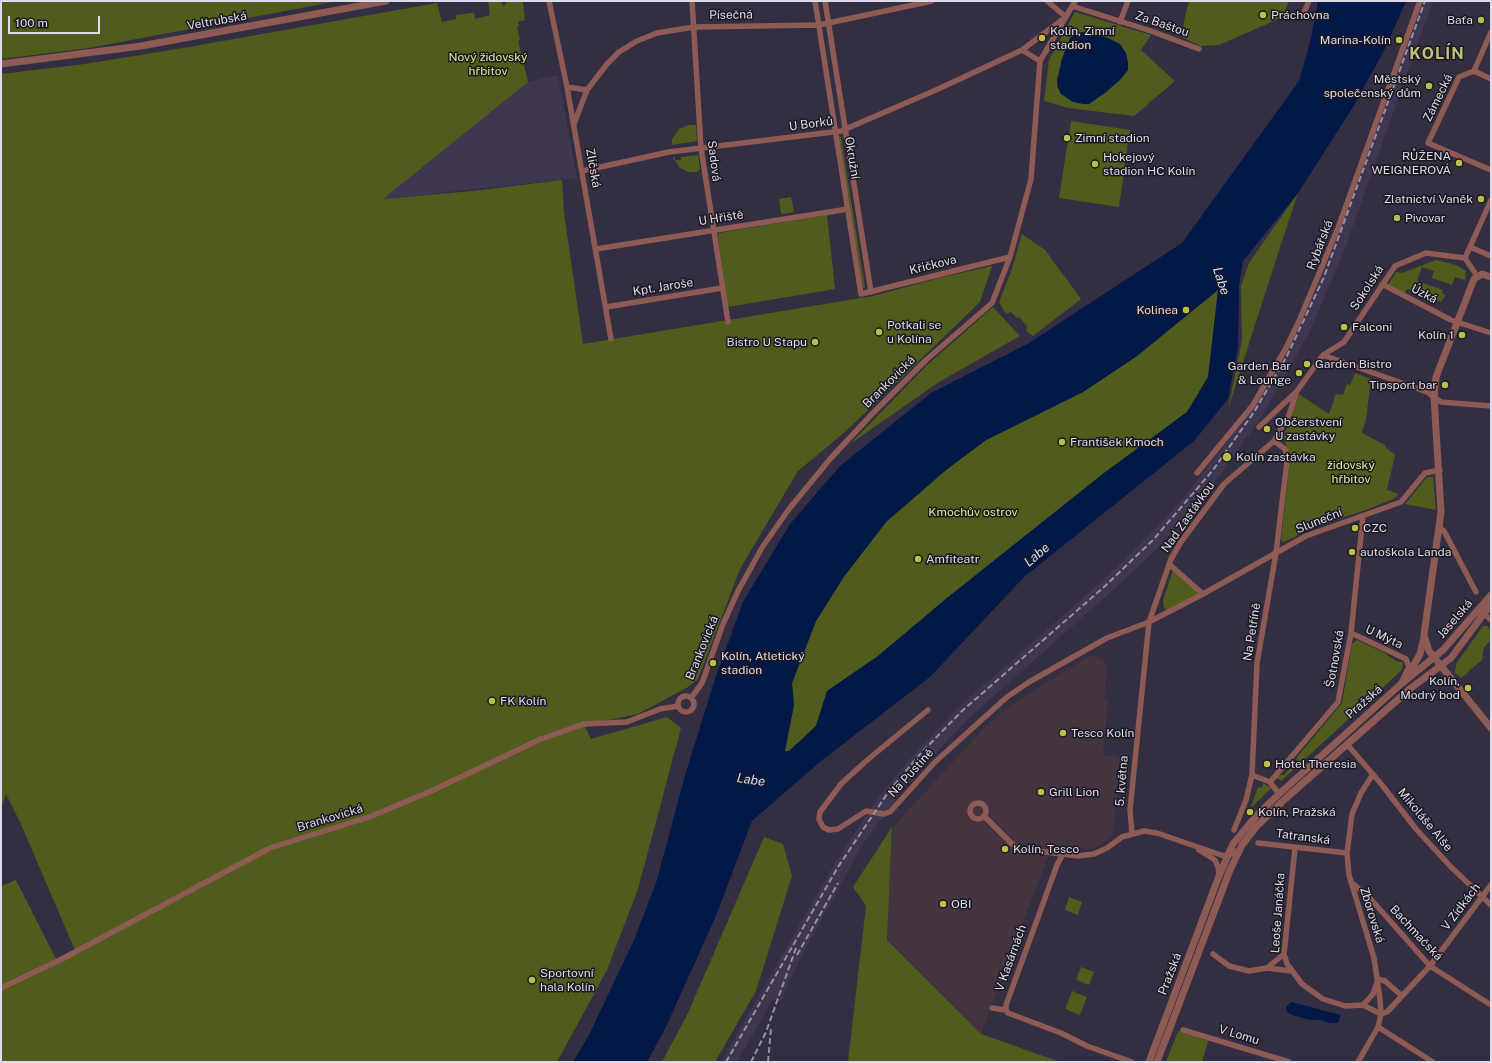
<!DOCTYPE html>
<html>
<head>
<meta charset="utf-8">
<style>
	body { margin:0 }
	#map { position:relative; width:1492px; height:1063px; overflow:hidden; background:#342e42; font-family:"Public Sans",sans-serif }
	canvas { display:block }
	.frame { position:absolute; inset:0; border:2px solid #dedbe8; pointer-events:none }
	.scale { position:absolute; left:8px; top:16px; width:92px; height:18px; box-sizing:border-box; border:2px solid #dedbe8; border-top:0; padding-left:5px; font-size:12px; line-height:14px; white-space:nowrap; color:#dedbe8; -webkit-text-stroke:3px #1b1821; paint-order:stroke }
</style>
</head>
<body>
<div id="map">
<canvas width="1492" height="1063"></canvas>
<div class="frame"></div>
<div class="scale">100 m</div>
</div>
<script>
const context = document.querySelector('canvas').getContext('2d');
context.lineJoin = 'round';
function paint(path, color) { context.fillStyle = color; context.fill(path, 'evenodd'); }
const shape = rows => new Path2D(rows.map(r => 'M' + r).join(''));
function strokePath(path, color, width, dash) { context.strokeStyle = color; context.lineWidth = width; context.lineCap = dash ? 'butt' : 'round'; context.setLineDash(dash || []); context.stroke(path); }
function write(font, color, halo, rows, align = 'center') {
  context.font = font + ' "Public Sans",sans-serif'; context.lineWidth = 3; context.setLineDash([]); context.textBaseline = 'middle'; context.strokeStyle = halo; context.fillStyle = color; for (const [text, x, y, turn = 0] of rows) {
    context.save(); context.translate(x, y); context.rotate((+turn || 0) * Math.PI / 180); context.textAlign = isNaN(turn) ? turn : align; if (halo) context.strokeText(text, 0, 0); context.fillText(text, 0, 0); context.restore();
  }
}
const commercial = shape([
	[1090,655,1101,658,1107,666,1104,698,1108,699,1103,755,1120,757,1113,835,1109,840,1092,849,1052,846,981,1034,886,938,893,827,987,725,1008,707]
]);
const built = shape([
	[1422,1,1433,1,1344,251,1309,333,1262,416,1220,475,1160,546,1110,593,969,718,911,779,863,844,800,959,786,988,781,1002,773,999,737,1062,721,1062,834,865,871,808,900,770,959,707,1101,582,1149,536,1187,494,1234,433,1265,384,1308,301],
	[558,75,577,178,382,199,528,82]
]);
const green = shape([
	[1,1,338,1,89,48,1,59],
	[488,1,501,1,503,6,506,4,506,1,523,2,525,20,518,22,519,26,517,27,520,40,518,41,528,82,383,199,473,191,562,180,564,213,583,344,873,296,939,278,992,266,980,302,845,432,798,471,740,569,698,679,688,687,638,714,584,725,591,739,667,717,681,728,638,889,607,970,557,1062,1,1062,1,886,16,880,56,959,75,950,20,822,6,794,1,808,1,74,85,64,183,48,437,3,442,22,456,19,456,15,472,13,474,13,475,19,490,15],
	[1189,1,1289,1,1283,17,1219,45,1200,46,1182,37,1184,21],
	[1075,12,1151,35,1141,50,1175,81,1134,116,1068,108,1044,101,1049,60],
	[1082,32,1108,38,1120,44,1121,79,1106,92,1089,104,1058,88,1057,85,1062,59,1070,38],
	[1071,121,1130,130,1119,207,1059,198],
	[689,125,696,125,697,141,672,145,672,139,679,129],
	[839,137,841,137,865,288,863,288],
	[698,155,700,169,697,172,688,172,680,168,673,158,675,157,675,160,681,160,681,157],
	[1298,193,1282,241,1228,409,1242,340,1241,286,1249,263],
	[791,197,794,212,781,214,779,199],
	[827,215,835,289,728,307,718,237,719,233],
	[1022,234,1045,250,1081,299,1033,336,1026,331,1027,326,1019,317,1017,318,1011,312,1006,314,999,302,1012,269],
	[1436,260,1456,265,1466,271,1465,280,1455,277,1452,285,1432,278,1434,271,1422,267,1417,281,1443,290,1442,293,1446,295,1441,302,1412,287,1410,290,1407,289,1404,294,1388,285,1396,272,1402,273],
	[1219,289,1208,377,1187,412,1104,473,947,598,878,656,827,691,816,726,789,751,785,752,784,750,794,705,792,683,816,621,843,578,886,522,946,470,986,440,1083,392,1137,356],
	[993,307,1020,336,939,382,850,444,926,366],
	[1355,373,1371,379,1366,419,1362,433,1385,445,1386,448,1395,455,1387,490,1399,494,1393,499,1366,510,1305,530,1293,538,1283,542,1281,539,1290,460,1284,436,1299,394,1329,414,1336,394,1343,395,1347,384,1350,385],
	[1427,477,1433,477,1436,510,1405,504],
	[1173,570,1199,593,1167,610,1164,608,1163,600],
	[1483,626,1487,626,1491,631,1491,640,1484,647,1482,660,1461,678,1455,673,1456,664],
	[1357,640,1387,654,1387,655,1398,662,1403,662,1402,670,1281,781,1279,779,1275,779,1279,775,1284,775,1296,762,1297,757,1342,703,1352,644],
	[1263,783,1271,788,1245,814,1247,807,1251,807,1258,787,1262,788],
	[892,827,887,940,981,1034,1060,1062,848,1062,866,906,853,887],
	[764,837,783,844,792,876,756,991,715,1062,662,1062,688,1013],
	[1069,897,1082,902,1078,915,1065,910],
	[1081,967,1094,972,1089,985,1076,980],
	[1072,991,1087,997,1080,1015,1065,1009],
	[1178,1031,1208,1041,1202,1062,1166,1062]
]);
const water = shape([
	[1318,1,1406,1,1385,49,1353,107,1298,193,1243,261,1239,286,1238,347,1228,399,1194,441,1024,577,930,677,821,761,752,821,715,918,665,1029,647,1062,573,1062,589,1035,634,940,656,883,686,772,716,676,743,602,790,524,840,466,931,393,1029,343,1182,243,1299,81,1311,39],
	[1218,290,1208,377,1187,412,1104,473,947,598,878,656,827,691,816,726,789,751,785,751,794,705,792,683,816,621,843,578,886,522,946,470,986,440,1083,392,1137,356],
	[1082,32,1108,38,1120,44,1126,53,1128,63,1128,70,1121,79,1106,92,1089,104,1083,104,1073,102,1061,94,1058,88,1057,80,1062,59,1070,38],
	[1291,1002,1341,1015,1338,1023,1328,1023,1321,1020,1310,1020,1292,1015,1287,1012,1286,1007]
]);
const minor = shape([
	[549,1,567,87,611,339],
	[692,1,701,148,728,322],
	[815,1,861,294,1010,257],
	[825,1,871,292],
	[1047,1,1066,17],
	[1072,6,1151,31,1199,49],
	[1303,15,1309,1],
	[1120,22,1128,1],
	[1491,32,1474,71,1491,79],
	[1022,50,1040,61],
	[1474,71,1459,77,1428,143,1491,170],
	[567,87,587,90],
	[574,124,587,90,607,64,619,52,637,41,657,33,694,27,819,25,932,1],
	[582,171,669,152,841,131,936,90,1022,50,1062,20],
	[1470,247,1491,256],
	[596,249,848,209],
	[1465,258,1491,200],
	[1465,258,1477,276],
	[1382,284,1451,320,1491,333],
	[606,307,722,288],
	[1323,355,1427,392,1441,402,1491,406],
	[1259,427,1297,391,1323,355,1344,342,1395,266,1426,253,1465,258],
	[1197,473,1253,405,1286,348,1299,321,1338,228,1420,1],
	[1440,528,1444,531,1476,592],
	[1169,564,1203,594],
	[1484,614,1491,620],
	[1351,633,1406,659,1409,667,1401,683],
	'678 704a8 8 0 1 1 16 0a8 8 0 1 1-16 0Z',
	[691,698,702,683,723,624,738,591,763,546,789,509,830,459,873,413,926,360,992,303,1010,257,1031,179,1040,61,1075,1],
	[928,710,866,761,841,784,820,812,819,819,823,827,829,830,838,829,866,811,884,814,890,812,935,762,1007,697,1029,682,1107,638,1149,622,1203,594,1306,536,1401,502,1425,473,1440,470],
	[1347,744,1382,785,1416,829,1451,867,1491,905],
	[1252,775,1270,782,1279,794],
	[1270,782,1338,702,1351,633,1363,516],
	'970 811a8 8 0 1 1 16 0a8 8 0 1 1-16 0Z',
	[984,816,1011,843,1018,848,1029,850,1078,856,1094,854,1107,848,1122,837,1144,831,1157,833,1221,855,1227,856,1239,850],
	[1234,830,1246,800,1252,775,1257,663,1276,553,1287,461,1285,449,1274,441],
	[1132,834,1130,810,1149,622,1171,559,1181,542,1224,484,1274,441,1289,415,1297,391],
	[1258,843,1347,853],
	[1295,848,1284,954,1287,964,1302,984,1323,999,1345,1006,1363,1005,1381,1014,1387,1012,1430,966,1491,885],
	[1199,850,1215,860,1218,867,1219,874],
	[1063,854,1057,865,1006,1005,1006,1010,1008,1013,1061,1033,1087,1046,1132,1062],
	[1351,882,1368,896,1430,966,1491,1005],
	[1213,954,1229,966,1249,971,1267,968,1284,954],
	[1267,968,1291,971],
	[1,988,62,959,270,848,369,817,429,792,541,739,584,724,627,722,660,709,678,706],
	[1363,1005,1373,994,1378,979,1385,981,1402,996],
	[992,1008,1006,1010],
	[1378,1027,1433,1062],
	[1183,1030,1289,1062],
	[1358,1062,1378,1027,1381,1014,1380,999,1374,958,1349,875,1347,853,1352,814,1361,793,1373,774]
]);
const tertiary = shape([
	[1,64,141,46,386,1],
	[1491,277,1482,274,1474,279,1436,377,1434,397,1441,512,1424,635,1429,651,1491,728],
	[1408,675,1420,654,1424,637],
	[1149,1062,1219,876,1233,844,1257,815,1279,794,1401,684,1443,650,1491,595],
	[1157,1062,1230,870,1242,845,1257,826,1285,799,1411,688,1451,658,1491,604]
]);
const rail = shape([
	[797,955,838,883],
	[726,1062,838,867,889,791,921,753,962,711,1104,587,1153,540,1213,470,1254,412,1287,356,1324,277,1425,1],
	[751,1062,766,1032,796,948],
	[768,1062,771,1028]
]);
const markers = [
	[1263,15,4,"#b8c146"],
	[1481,20,4,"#b8c146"],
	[1042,38,4,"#b8c146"],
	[1399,40,4,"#b8c146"],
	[1429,86,4,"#b8c146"],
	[1067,138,4,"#b8c146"],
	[1459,163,4,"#b8c146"],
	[1095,164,4,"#b8c146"],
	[1481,199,4,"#b8c146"],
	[1397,218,4,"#b8c146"],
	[1186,310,4,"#b8c146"],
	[1344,327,4,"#b8c146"],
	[879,332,4,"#b8c146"],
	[1462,335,4,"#b8c146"],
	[815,342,4,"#b8c146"],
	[1307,364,4,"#b8c146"],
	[1299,373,4,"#b8c146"],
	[1445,385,4,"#b8c146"],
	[1267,429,4,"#b8c146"],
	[1062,442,4,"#b8c146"],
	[1227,457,5,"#b8c146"],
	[1355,528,4,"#b8c146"],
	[1352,552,4,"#b8c146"],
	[918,559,4,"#b8c146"],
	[713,663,4,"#b8c146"],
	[1468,688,4,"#b8c146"],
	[492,701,4,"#b8c146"],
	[1063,733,4,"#b8c146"],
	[1267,764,4,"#b8c146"],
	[1041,792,4,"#b8c146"],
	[1250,812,4,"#b8c146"],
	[1005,849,4,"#b8c146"],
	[943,904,4,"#b8c146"],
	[532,980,4,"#b8c146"]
];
const streetNames = [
	["Písečná",731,15,-1],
	["Veltrubská",217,21,-10],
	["Za Baštou",1162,24,19],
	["Zámecká",1438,98,-64],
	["U Borků",811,124,-7],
	["Okružní",852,158,81],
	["Sadová",714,161,83],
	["Zličská",593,168,80],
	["U Hřiště",721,218,-9],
	["Rybářská",1320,245,-69],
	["Křičkova",933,265,-14],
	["Kpt. Jaroše",663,287,-9],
	["Sokolská",1367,288,-57],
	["Úzká",1424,294,28],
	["Brankovická",889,382,-45],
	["Nad Zastávkou",1188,517,-55],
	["Sluneční",1319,521,-22],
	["Jaselská",1455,619,-49],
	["Na Petříně",1252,632,-81],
	["U Mýta",1384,637,25],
	["Brankovická",702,648,-68],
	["Šotnovská",1335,659,-80],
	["Pražská",1364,702,-41],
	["Na Pustině",911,773,-48],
	["5. května",1122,781,-85],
	["Brankovická",330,818,-17],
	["Mikoláše Alše",1425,820,50],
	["Tatranská",1303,837,7],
	["V Zídkách",1461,907,-53],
	["Leoše Janáčka",1278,913,-86],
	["Zborovská",1372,915,73],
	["Bachmačská",1416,933,47],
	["V Kasárnách",1011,958,-70],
	["Pražská",1170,974,-69],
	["V Lomu",1239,1035,17]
];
const poiNames = [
	["Práchovna",1271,15],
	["Baťa",1473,20,"right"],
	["Kolín, Zimní",1050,31],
	["stadion",1050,45],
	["Marina-Kolín",1391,40,"right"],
	["Městský",1421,79,"right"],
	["společenský dům",1421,93,"right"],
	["Zimní stadion",1075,138],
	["RŮŽENA",1451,156,"right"],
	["WEIGNEROVÁ",1451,170,"right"],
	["Hokejový",1103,157],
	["stadion HC Kolín",1103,171],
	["Zlatnictví Vaněk",1473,199,"right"],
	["Pivovar",1405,218],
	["Kolinea",1178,310,"right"],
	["Potkali se",887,325],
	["u Kolína",887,339],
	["Falconi",1352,327],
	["Kolín 1",1454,335,"right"],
	["Bistro U Stapu",807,342,"right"],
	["Garden Bistro",1315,364],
	["Garden Bar",1291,366,"right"],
	["& Lounge",1291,380,"right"],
	["Tipsport bar",1437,385,"right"],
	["Občerstvení",1275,422],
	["U zastávky",1275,436],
	["František Kmoch",1070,442],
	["Kolín zastávka",1236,457],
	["CZC",1363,528],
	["autoškola Landa",1360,552],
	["Amfiteatr",926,559],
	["Kolín, Atletický",721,656],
	["stadion",721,670],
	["Kolín,",1460,681,"right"],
	["Modrý bod",1460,695,"right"],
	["FK Kolín",500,701],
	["Tesco Kolín",1071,733],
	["Hotel Theresia",1275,764],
	["Grill Lion",1049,792],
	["Kolín, Pražská",1258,812],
	["Kolín, Tesco",1013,849],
	["OBI",951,904],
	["Sportovní",540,973],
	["hala Kolín",540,987]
];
const parkNames = [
	["Nový židovský",488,57],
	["hřbitov",488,71],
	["židovský",1351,465],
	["hřbitov",1351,479],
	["Kmochův ostrov",973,512]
];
const waterNames = [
	["Labe",1221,281,72],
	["Labe",1037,555,-40],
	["Labe",751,780,8]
];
const districtNames = [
	["KOLÍN",1437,54]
];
paint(commercial, '#44343f');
paint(built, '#3f3751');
paint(green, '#505c1c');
paint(water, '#021948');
strokePath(minor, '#8e5a54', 5.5);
strokePath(tertiary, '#8e5a54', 7);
strokePath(rail, '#9591a1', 2, [6, 3]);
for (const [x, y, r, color] of markers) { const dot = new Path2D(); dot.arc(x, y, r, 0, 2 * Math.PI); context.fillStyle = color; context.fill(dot); strokePath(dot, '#1b1821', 1.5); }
write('12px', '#dedbe8', '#1b1821', streetNames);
write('12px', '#dedbe8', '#1b1821', poiNames, 'left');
write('12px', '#d8ed8c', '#1b1821', parkNames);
write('italic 13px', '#c9ddfd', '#1b1821', waterNames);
context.letterSpacing = '1px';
write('bold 16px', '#bec578', '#1b1821', districtNames);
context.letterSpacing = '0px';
</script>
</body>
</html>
